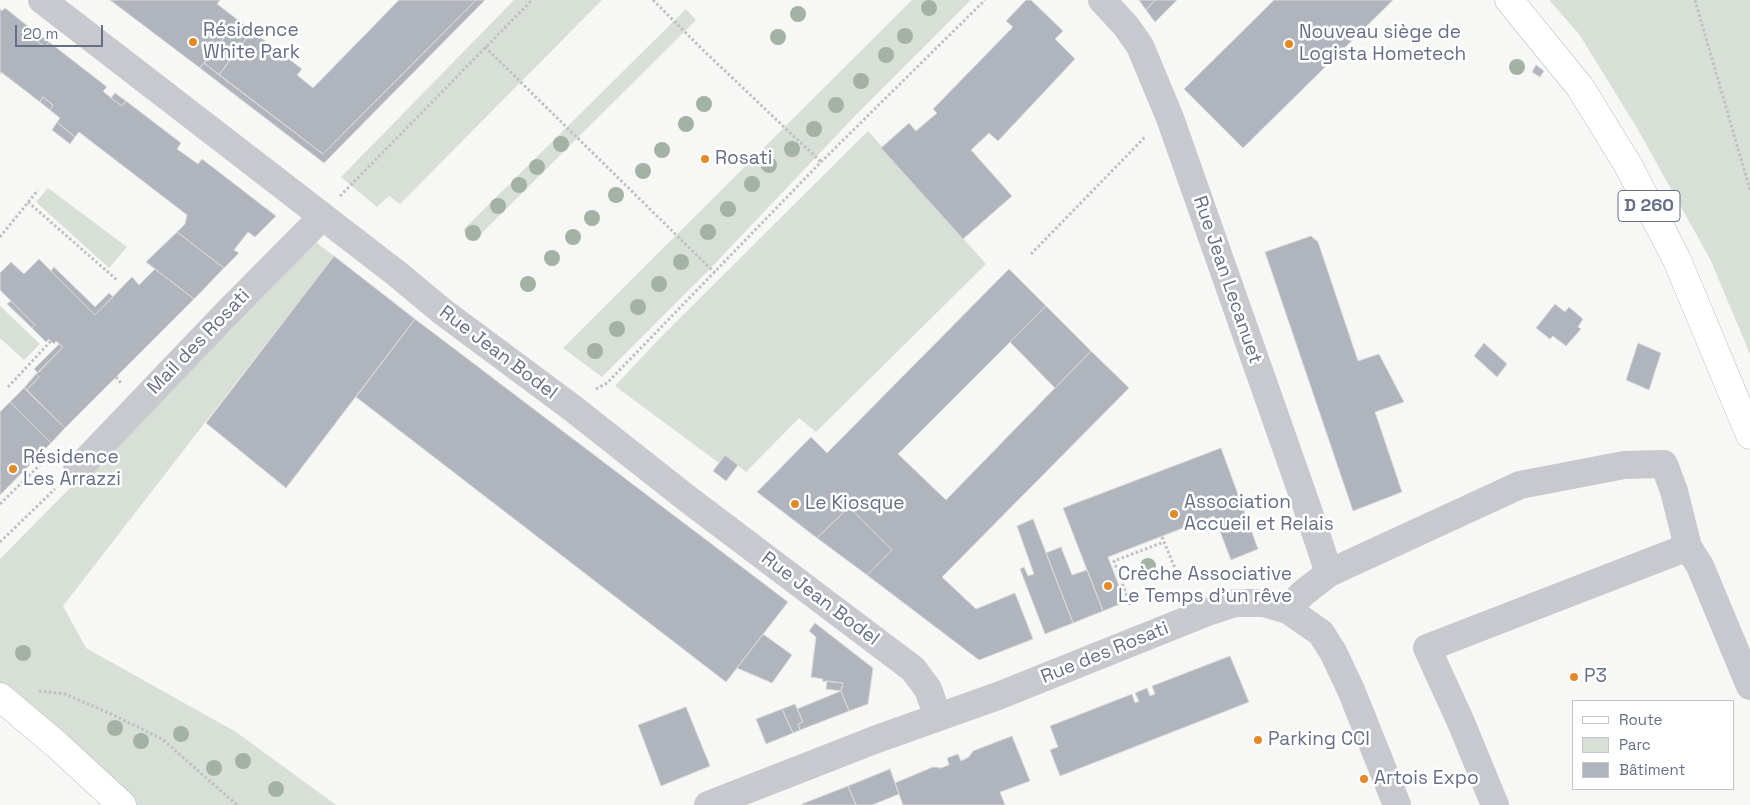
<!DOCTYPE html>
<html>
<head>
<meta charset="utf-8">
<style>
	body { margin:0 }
	#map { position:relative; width:1750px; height:805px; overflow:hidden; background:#f7f8f5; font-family:"Space Grotesk",sans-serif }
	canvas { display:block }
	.legend { position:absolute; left:1572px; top:700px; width:162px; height:90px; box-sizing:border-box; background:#fff; border:1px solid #c2c5cf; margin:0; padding:6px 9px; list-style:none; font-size:15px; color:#666f86 }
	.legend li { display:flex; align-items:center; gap:10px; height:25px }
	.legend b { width:25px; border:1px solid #c2c5cf }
	.scale { position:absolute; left:15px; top:25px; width:88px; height:22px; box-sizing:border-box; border:2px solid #666f86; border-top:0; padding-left:6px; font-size:15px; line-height:18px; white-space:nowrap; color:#666f86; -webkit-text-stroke:4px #fff; paint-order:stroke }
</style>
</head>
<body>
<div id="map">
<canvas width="1750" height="805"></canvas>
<ul class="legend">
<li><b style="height:6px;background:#fff"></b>Route</li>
<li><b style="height:14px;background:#d7dfd6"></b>Parc</li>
<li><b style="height:14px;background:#b0b4bd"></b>Bâtiment</li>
</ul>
<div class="scale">20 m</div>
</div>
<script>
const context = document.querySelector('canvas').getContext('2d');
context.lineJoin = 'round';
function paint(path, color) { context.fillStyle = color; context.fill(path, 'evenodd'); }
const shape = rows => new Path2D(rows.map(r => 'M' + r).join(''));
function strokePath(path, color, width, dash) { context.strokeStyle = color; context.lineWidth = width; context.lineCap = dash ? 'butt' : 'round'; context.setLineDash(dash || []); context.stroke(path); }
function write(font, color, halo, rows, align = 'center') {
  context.font = font + ' "Space Grotesk",sans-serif'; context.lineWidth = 5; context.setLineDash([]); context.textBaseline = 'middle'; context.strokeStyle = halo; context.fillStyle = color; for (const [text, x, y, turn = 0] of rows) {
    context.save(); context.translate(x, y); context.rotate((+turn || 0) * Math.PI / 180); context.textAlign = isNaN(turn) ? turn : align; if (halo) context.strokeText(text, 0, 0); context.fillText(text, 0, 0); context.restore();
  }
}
const green = shape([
	[514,0,602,0,400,204,389,196,377,207,341,177],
	[912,0,971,0,854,117,706,273,602,377,563,348],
	[1549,0,1750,0,1750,354,1710,259,1637,128,1579,34],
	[686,9,696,20,474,241,463,230],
	[868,131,986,264,816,432,799,418,746,472,725,455,719,463,615,386,660,338],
	[48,188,127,247,109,268,36,202],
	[316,242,334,256,63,606,86,648,236,732,336,805,130,805,0,690,0,559,230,326],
	[0,306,40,344,24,360,0,338]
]);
const building = shape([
	[110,0,220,0,217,4,238,20,200,68,110,0],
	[399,0,476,0,323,154,219,75,252,31,302,69,297,75,313,88,399,0],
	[476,0,485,0,324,163,200,68,204,63,323,154,476,0],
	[1026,0,1031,0,1063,31,1055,39,1075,59,998,141,989,133,971,150,1012,196,963,239,881,148,909,123,916,131,937,113,933,109,1013,27,1006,21,1026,0],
	[1139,0,1155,0,1146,10,1139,0],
	[1155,0,1177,0,1155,22,1146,10,1155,0],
	[1274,0,1393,0,1243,148,1184,89,1274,0],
	[5,8,29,27,25,32,45,47,49,42,107,87,103,91,111,98,122,106,126,101,181,143,177,149,198,164,202,159,276,216,255,237,248,232,234,250,239,253,224,268,177,232,185,224,187,215,79,132,75,137,57,122,60,118,50,110,53,105,43,97,40,102,1,72,0,74,0,9,2,11,5,8],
	[238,20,252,31,219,75,204,63,238,20],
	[38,34,49,42,45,47,34,39,38,34],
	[1536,65,1544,71,1540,77,1532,72,1536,65],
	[115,93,126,101,122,106,111,98,115,93],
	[43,97,53,105,50,110,40,102,43,97],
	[57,122,75,137,70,144,52,130,57,122],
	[177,232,224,268,194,299,146,262,177,232],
	[1311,236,1318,242,1358,361,1379,354,1404,402,1375,412,1402,492,1353,511,1265,252,1311,236],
	[334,256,415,319,286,488,206,423,334,256],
	[39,259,95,315,132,277,139,285,155,269,194,299,65,428,27,390,39,377,36,374,63,347,56,341,54,344,49,339,46,342,32,328,35,325,0,290,0,273,11,262,24,274,39,259],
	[54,267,95,307,109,293,113,297,95,315,51,271,54,267],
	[1009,269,1046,306,898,454,946,500,1091,351,1129,388,942,577,976,609,1015,593,1033,639,979,660,867,575,892,550,849,507,817,538,757,492,811,437,827,453,1009,269],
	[11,301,35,325,32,328,7,304,11,301],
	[1555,304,1565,312,1569,307,1583,319,1578,327,1581,329,1566,346,1553,336,1550,339,1536,328,1555,304],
	[1046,306,1091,351,1055,388,1010,342,1046,306],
	[415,319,788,602,726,682,356,397,415,319],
	[1484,343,1507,364,1497,377,1474,356,1484,343],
	[1638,343,1661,353,1649,390,1626,380,1638,343],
	[59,344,63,347,38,373,34,369,59,344],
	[36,374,39,377,27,390,24,388,36,374],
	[24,388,65,428,51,443,10,402,24,388],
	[10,402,51,443,0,495,0,412,10,402],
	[1221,448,1258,549,1231,560,1214,516,1108,557,1125,602,1103,611,1063,508,1221,448],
	[725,455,738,465,726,481,713,471,725,455],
	[849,507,892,550,867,575,817,538,849,507],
	[1033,519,1073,623,1045,634,1020,569,1024,567,1028,576,1034,574,1017,526,1033,519],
	[1061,547,1072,575,1087,570,1103,611,1073,623,1046,553,1061,547],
	[815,623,873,668,868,704,849,711,841,691,843,683,822,681,823,679,811,677,816,637,809,631,815,623],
	[763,634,792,655,772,683,737,668,763,634],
	[1230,656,1249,702,1060,776,1050,750,1058,747,1050,726,1132,694,1135,703,1139,701,1135,693,1147,688,1150,696,1155,694,1152,686,1230,656],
	[827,681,843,683,841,691,826,689,827,681],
	[841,691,849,711,800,730,798,724,803,722,797,709,841,691],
	[795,704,803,722,798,724,800,730,793,733,782,709,795,704],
	[686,707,710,766,661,786,638,725,686,707],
	[782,709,793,733,766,744,756,719,782,709],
	[1012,736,1030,781,1000,792,1005,805,903,805,895,783,933,767,941,768,949,765,947,758,958,754,961,761,969,757,973,751,1012,736],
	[890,769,899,794,872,805,856,805,848,786,890,769],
	[848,786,856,805,803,805,802,804,848,786]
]);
const path = shape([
	[653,0,704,51,821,162],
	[1695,0,1750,190],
	[485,47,715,273],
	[340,196,532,0],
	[28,202,117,280],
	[0,237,38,190],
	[1031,254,1146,136],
	[116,377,121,383],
	[8,387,51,341],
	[596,389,607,383,821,162,985,0],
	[0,504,53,452],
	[1162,537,1180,580],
	[0,542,55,489],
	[1130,605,1114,561,1164,542],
	[39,691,65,694,111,714,162,739,237,805]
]);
const minor = shape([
	[42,0,396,273,443,312,571,407,689,500,913,669,928,689,938,717],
	[1102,0,1126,26,1140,46,1170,118,1307,507,1329,573],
	[77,470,225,315,312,227,321,215],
	[1288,610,1302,594,1329,573,1520,485,1624,465,1664,464,1674,491,1688,547,1700,566,1750,686],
	[708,805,877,739,998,696,1205,613,1235,603,1264,603,1288,610,1321,633,1333,652,1351,690,1397,805],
	[1495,805,1460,720,1427,648,1688,547]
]);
const major = shape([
	[1509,0,1580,87,1628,165,1677,260,1750,435],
	[0,697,57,745,122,805]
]);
const trees = [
	[929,8],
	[798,14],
	[905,36],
	[778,37],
	[886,55],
	[1517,67],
	[861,81],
	[704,104],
	[836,105],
	[686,124],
	[814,129],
	[561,144],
	[792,149],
	[662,150],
	[769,165],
	[537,167],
	[643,171],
	[752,184],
	[519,185],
	[616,195],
	[498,206],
	[728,209],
	[592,218],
	[708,232],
	[473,233],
	[573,237],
	[552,258],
	[681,262],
	[528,284],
	[659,284],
	[638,307],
	[617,329],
	[595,351],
	[1148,566],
	[23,653],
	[115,728],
	[181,734],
	[141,741],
	[243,761],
	[214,768],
	[276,789]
];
const markers = [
	[193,42,5,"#e58927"],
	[1289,44,5,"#e58927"],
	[705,159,5,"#e58927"],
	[13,469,5,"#e58927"],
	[795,504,5,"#e58927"],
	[1174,514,5,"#e58927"],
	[1108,586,5,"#e58927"],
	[1574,677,5,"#e58927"],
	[1258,740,5,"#e58927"],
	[1364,779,5,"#e58927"]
];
const shields = [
	[1649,206,62]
];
const shieldNames = [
	["D 260",1649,206]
];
const poiNames = [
	["Résidence",203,31],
	["White Park",203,53],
	["Nouveau siège de",1299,33],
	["Logista Hometech",1299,55],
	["Rosati",715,159],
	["Résidence",23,458],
	["Les Arrazzi",23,480],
	["Association",1184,503],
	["Accueil et Relais",1184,525],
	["Le Kiosque",805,504],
	["Crèche Associative",1118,575],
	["Le Temps d’un rêve",1118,597],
	["P3",1584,677],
	["Parking CCI",1268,740],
	["Artois Expo",1374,779]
];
const streetNames = [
	["Rue Jean Lecanuet",1227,280,71],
	["Mail des Rosati",199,342,-46],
	["Rue Jean Bodel",498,353,37],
	["Rue Jean Bodel",820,599,37],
	["Rue des Rosati",1105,653,-22]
];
paint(green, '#d7dfd6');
paint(building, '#b0b4bd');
strokePath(building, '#d9d9d7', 1);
strokePath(major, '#babcc1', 29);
strokePath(path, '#bfc0c3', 3, [2.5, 2.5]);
strokePath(minor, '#c8c9ce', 28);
strokePath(major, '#fff', 28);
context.fillStyle = '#a4b2a5';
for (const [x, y] of trees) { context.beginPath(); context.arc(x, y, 8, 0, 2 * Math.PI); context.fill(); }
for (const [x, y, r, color] of markers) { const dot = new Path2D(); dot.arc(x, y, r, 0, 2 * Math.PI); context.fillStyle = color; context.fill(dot); strokePath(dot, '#fff', 2); }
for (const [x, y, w] of shields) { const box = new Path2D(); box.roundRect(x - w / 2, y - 15.5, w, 31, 4); context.fillStyle = '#fff'; context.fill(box); strokePath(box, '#666f86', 1); }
write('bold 18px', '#666f86', null, shieldNames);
write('19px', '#666f86', '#fff', poiNames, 'left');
write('19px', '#666f86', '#fff', streetNames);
</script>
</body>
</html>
